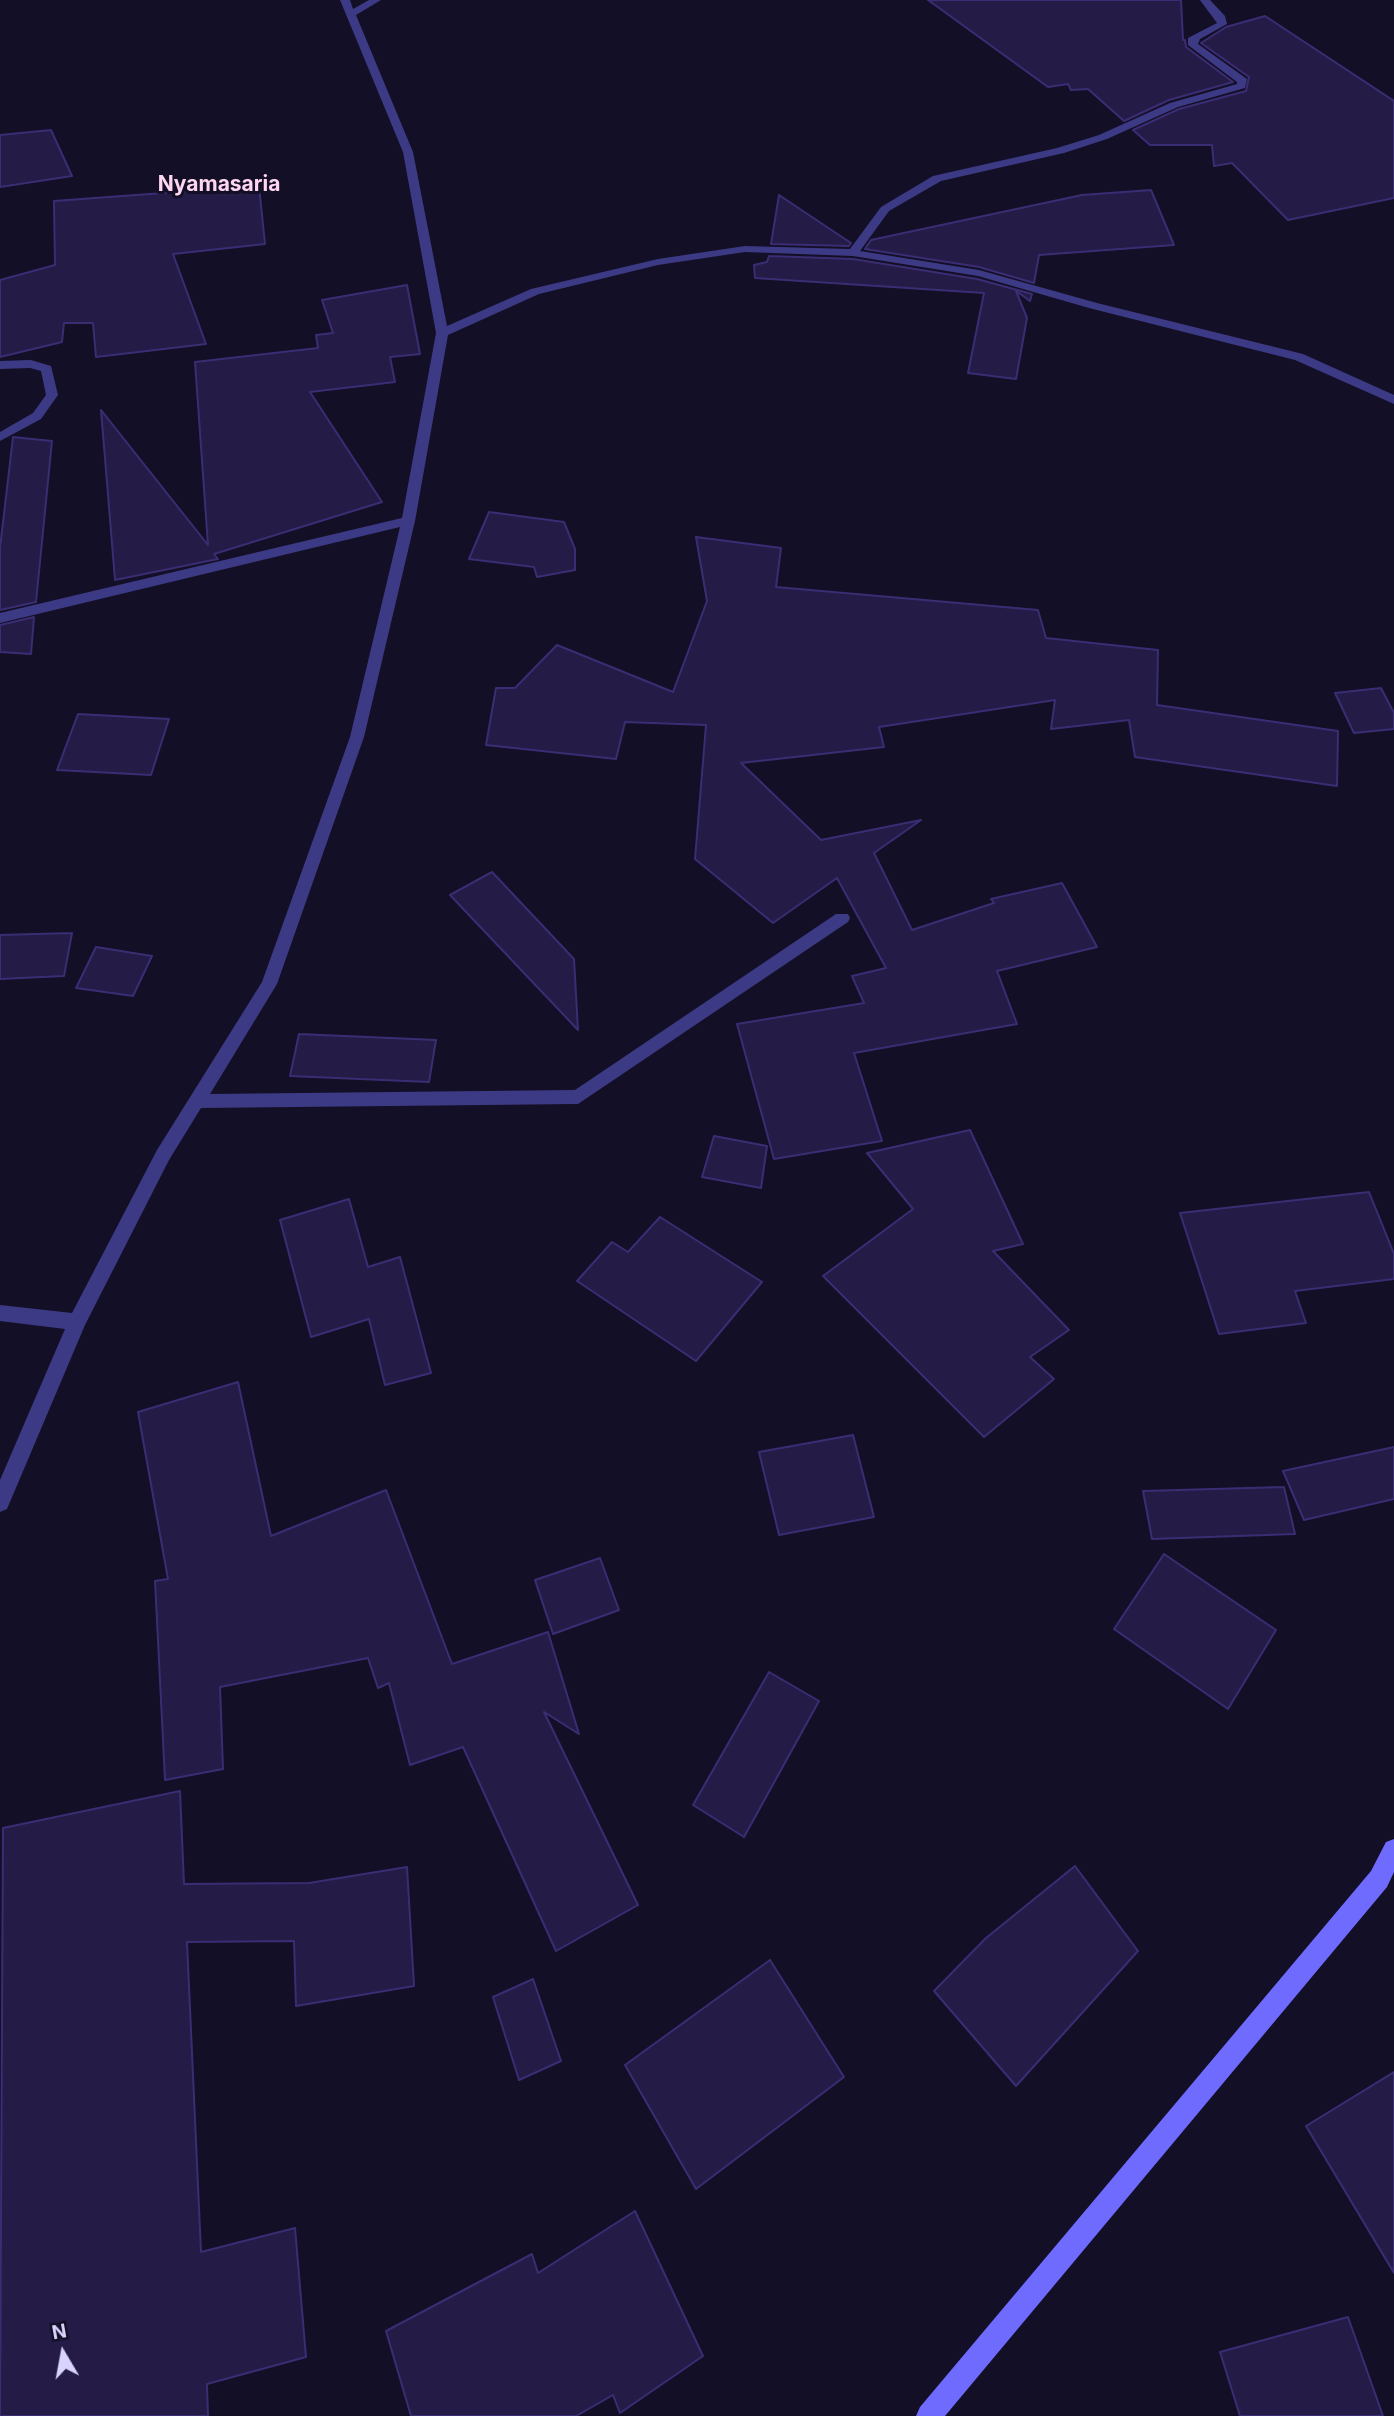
<!DOCTYPE html>
<html>
<head>
<meta charset="utf-8">
<style>
	body { margin:0 }
	#map { position:relative; width:1394px; height:2416px; overflow:hidden; background:#130f26; font-family:Inter,sans-serif }
	canvas { display:block }
	.north { position:absolute; left:28px; top:2318px; width:70px; height:70px; -webkit-text-stroke:5px #130f26; paint-order:stroke; rotate:350deg; font-size:19px; font-weight:700; line-height:28px; text-align:center; color:#d9d4ff }
	.north::after { content:''; display:block; margin:auto; width:24px; height:32px; background:#d9d4ff; clip-path:polygon(50% 0,100% 100%,50% 72%,0 100%) }
</style>
</head>
<body>
<div id="map">
<canvas width="1394" height="2416"></canvas>
<div class="north">N</div>
</div>
<script>
const context = document.querySelector('canvas').getContext('2d');
context.lineJoin = 'round';
function paint(path, color) { context.fillStyle = color; context.fill(path, 'evenodd'); }
const shape = rows => new Path2D(rows.map(r => 'M' + r).join(''));
function strokePath(path, color, width, dash) { context.strokeStyle = color; context.lineWidth = width; context.lineCap = dash ? 'butt' : 'round'; context.setLineDash(dash || []); context.stroke(path); }
function write(font, color, halo, rows, align = 'center') {
  context.font = font + ' Inter,sans-serif'; context.lineWidth = 6; context.setLineDash([]); context.textBaseline = 'middle'; context.strokeStyle = halo; context.fillStyle = color; for (const [text, x, y, turn = 0] of rows) {
    context.save(); context.translate(x, y); context.rotate((+turn || 0) * Math.PI / 180); context.textAlign = isNaN(turn) ? turn : align; if (halo) context.strokeText(text, 0, 0); context.fillText(text, 0, 0); context.restore();
  }
}
const building = shape([
	[928,0,1181,0,1183,40,1185,40,1186,47,1233,82,1169,100,1124,121,1088,89,1071,90,1068,84,1048,87,928,0],
	[1265,16,1394,101,1394,198,1288,220,1232,163,1214,166,1212,145,1150,145,1133,130,1179,109,1246,91,1249,77,1201,43,1226,27,1265,16],
	[51,130,72,176,0,187,0,135,51,130],
	[259,186,265,244,173,254,206,344,96,357,93,323,64,323,62,342,0,357,0,280,55,265,54,201,259,186],
	[1151,190,1174,245,1039,255,1034,283,979,267,865,249,871,240,1082,195,1151,190],
	[779,195,851,243,849,246,771,244,779,195],
	[769,256,853,259,977,279,1032,294,1030,301,1016,291,1027,318,1016,379,968,373,984,293,755,278,754,265,767,262,769,256],
	[407,285,420,354,390,357,395,382,310,392,382,502,214,554,218,559,115,580,101,410,208,545,195,362,318,348,316,335,333,333,322,300,407,285],
	[13,437,52,441,36,602,0,610,0,548,13,437],
	[489,512,564,522,575,549,575,570,537,577,534,567,469,559,489,512],
	[696,537,781,548,776,587,1038,610,1046,638,1158,650,1157,705,1338,731,1337,786,1135,757,1129,720,1051,729,1055,700,879,727,884,747,741,763,821,840,921,820,874,853,912,930,994,903,991,899,1062,883,1097,947,997,971,1017,1024,854,1053,882,1141,774,1159,737,1024,864,1003,852,976,886,968,837,878,773,923,695,859,706,725,625,722,616,759,486,745,496,688,515,688,557,645,673,692,707,601,696,537],
	[34,617,31,654,0,652,0,625,34,617],
	[1381,688,1394,713,1394,729,1354,733,1335,693,1381,688],
	[78,714,169,719,151,775,57,770,78,714],
	[492,872,574,959,578,1030,450,895,492,872],
	[72,933,64,976,0,979,0,935,72,933],
	[96,947,152,956,133,996,76,988,96,947],
	[299,1034,436,1040,429,1082,290,1076,299,1034],
	[970,1130,1023,1244,993,1251,1069,1330,1030,1357,1054,1379,984,1437,823,1276,913,1209,867,1153,970,1130],
	[714,1136,767,1146,761,1188,702,1177,714,1136],
	[1369,1192,1394,1254,1394,1279,1295,1291,1306,1323,1219,1334,1180,1213,1369,1192],
	[349,1199,368,1267,400,1257,431,1373,385,1385,369,1319,311,1337,280,1220,349,1199],
	[660,1217,762,1282,696,1361,577,1281,612,1242,628,1252,660,1217],
	[238,1382,271,1536,386,1490,452,1664,548,1632,579,1734,544,1712,638,1905,556,1951,463,1747,410,1765,389,1683,378,1688,368,1658,220,1687,223,1769,165,1780,155,1581,168,1579,138,1412,238,1382],
	[853,1435,874,1517,779,1535,759,1452,853,1435],
	[1394,1447,1394,1499,1304,1520,1283,1471,1394,1447],
	[1284,1487,1295,1534,1152,1539,1143,1491,1284,1487],
	[1164,1554,1276,1630,1228,1709,1114,1629,1164,1554],
	[600,1558,619,1610,553,1634,535,1580,600,1558],
	[769,1672,819,1701,744,1837,693,1805,769,1672],
	[180,1791,184,1884,309,1883,407,1867,414,1986,296,2006,294,1941,187,1942,201,2252,295,2228,306,2357,207,2384,208,2416,0,2416,3,1828,180,1791],
	[1075,1866,1138,1951,1016,2086,934,1991,986,1938,1075,1866],
	[770,1960,844,2077,696,2189,625,2065,770,1960],
	[533,1979,561,2061,519,2080,493,1997,533,1979],
	[1394,2072,1394,2273,1306,2126,1394,2072],
	[635,2211,703,2356,620,2413,613,2395,576,2416,411,2416,386,2331,532,2254,538,2273,635,2211],
	[1348,2317,1383,2416,1240,2416,1220,2352,1348,2317]
]);
const street = shape([
	[340,0,350,0,353,9,369,0,381,0,356,15,413,152,447,326,531,289,658,259,745,246,850,249,881,207,933,176,1057,148,1099,135,1170,103,1237,84,1237,82,1188,45,1188,38,1217,23,1200,0,1210,0,1225,16,1227,24,1200,39,1198,44,1247,79,1245,88,1178,107,1107,139,1064,153,941,181,889,211,860,251,979,270,1097,303,1303,354,1394,395,1394,404,1295,360,1089,308,978,276,853,256,745,252,658,265,539,294,448,335,415,521,364,737,277,984,210,1094,575,1090,836,914,848,914,850,918,848,922,578,1104,201,1108,169,1160,85,1325,7,1509,0,1512,0,1480,65,1329,0,1321,0,1305,72,1313,157,1150,262,982,350,737,400,527,0,623,0,613,402,518,436,333,403,152,340,0],
	[31,360,51,366,58,395,41,419,0,441,0,432,33,413,46,395,41,371,30,368,0,369,0,361,31,360]
]);
const secondary = shape([
	[1394,1839,1394,1872,1387,1887,945,2416,916,2416,920,2407,1371,1871,1386,1842,1394,1839]
]);
const farDistrictnames = [
	["Nyamasaria",219,185]
];
paint(building, '#241b47');
strokePath(building, '#3b2d73', 2);
paint(street, '#3d3a85');
paint(secondary, '#6f6bff');
write('bold 21px', '#ffd6f0', '#130f26', farDistrictnames);
</script>
</body>
</html>
